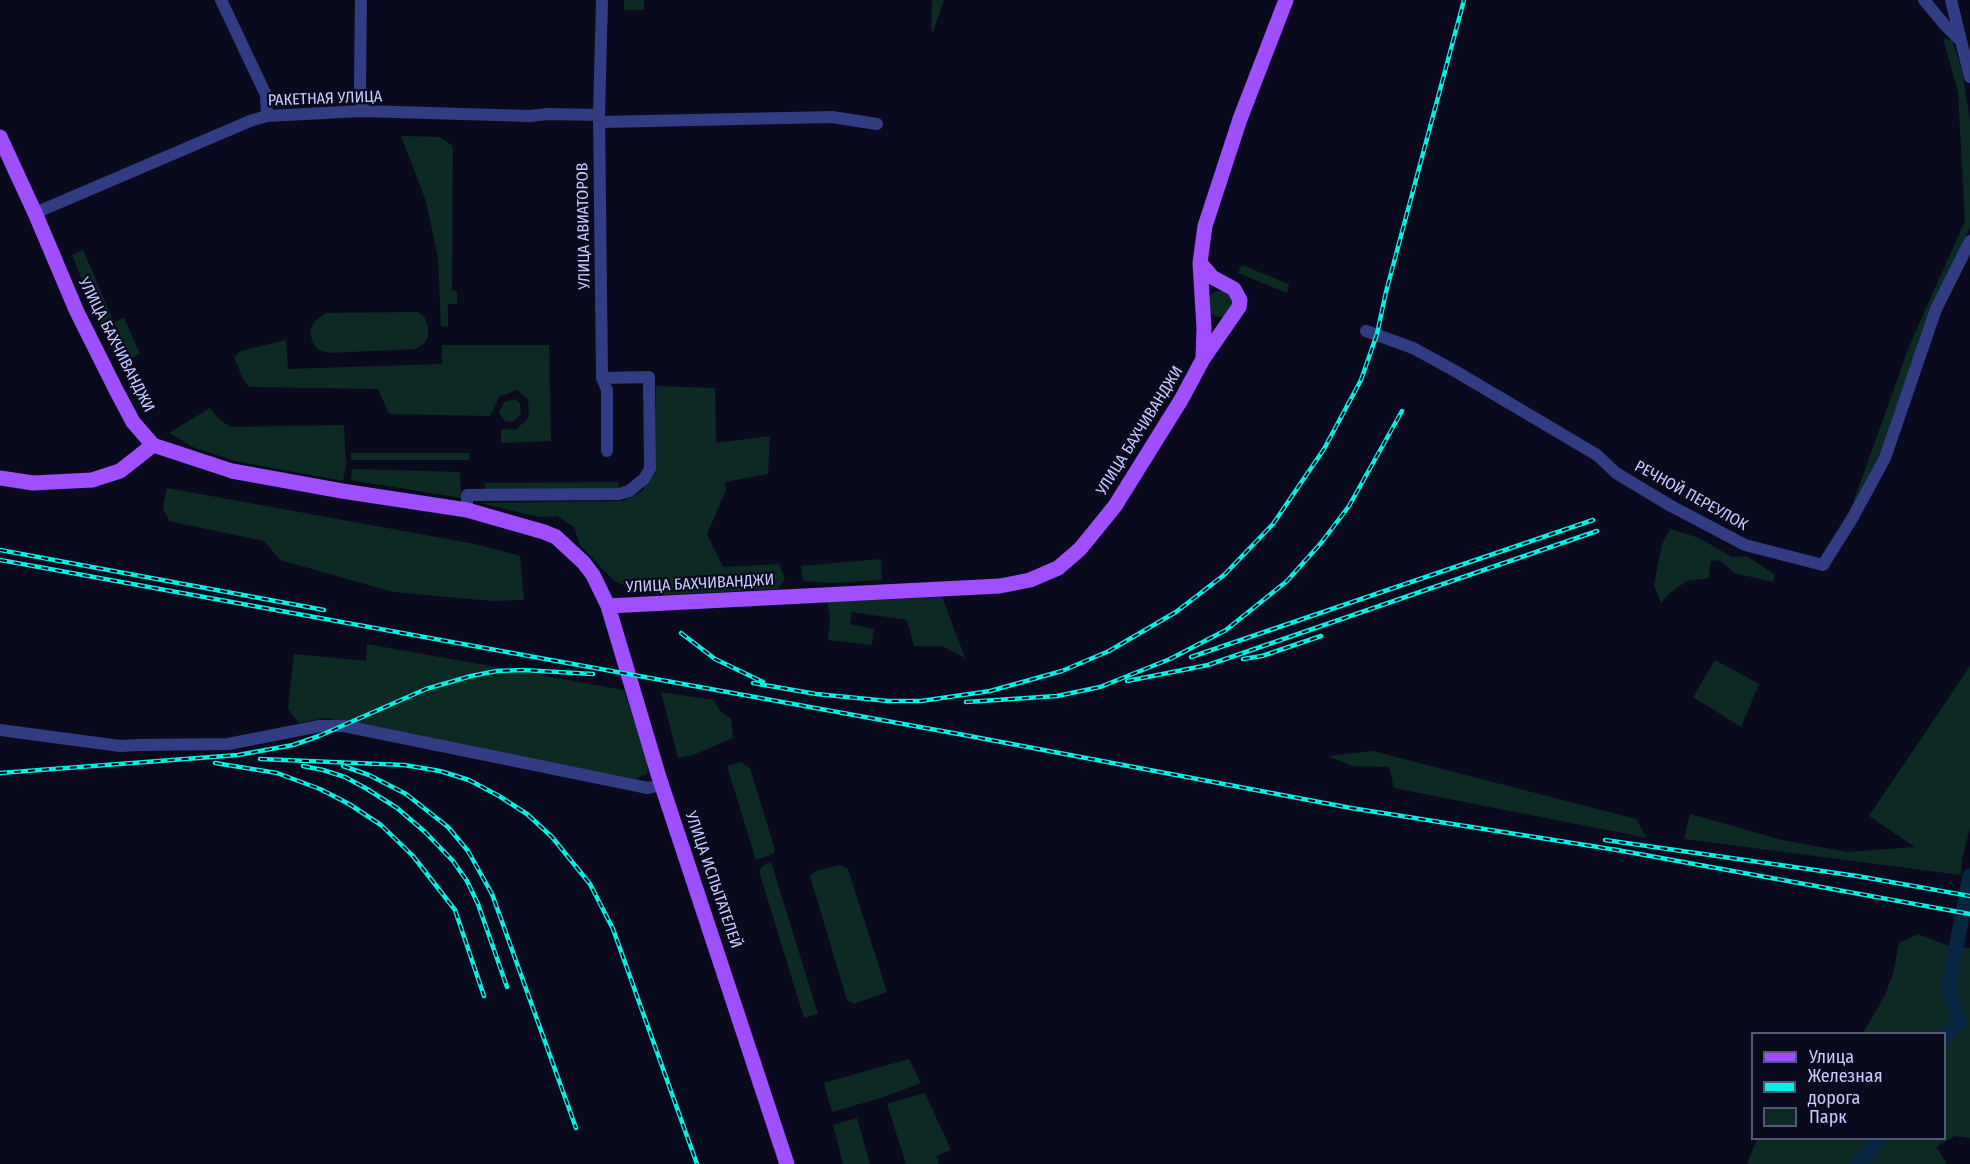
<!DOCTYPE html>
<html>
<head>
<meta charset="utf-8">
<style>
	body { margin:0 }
	#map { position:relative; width:1970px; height:1164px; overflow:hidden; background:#0a0a1f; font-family:"Fira Sans Condensed",sans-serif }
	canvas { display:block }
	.legend { position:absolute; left:1751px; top:1032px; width:195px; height:108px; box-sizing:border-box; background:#0a0a1f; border:2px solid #565779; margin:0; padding:8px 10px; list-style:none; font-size:18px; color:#c8cbff }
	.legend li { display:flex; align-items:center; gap:12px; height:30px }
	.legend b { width:30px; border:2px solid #565779 }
</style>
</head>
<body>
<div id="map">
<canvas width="1970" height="1164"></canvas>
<ul class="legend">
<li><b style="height:8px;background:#9f4fff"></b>Улица</li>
<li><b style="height:8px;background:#00f3e2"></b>Железная дорога</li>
<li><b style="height:16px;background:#0d2924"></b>Парк</li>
</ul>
</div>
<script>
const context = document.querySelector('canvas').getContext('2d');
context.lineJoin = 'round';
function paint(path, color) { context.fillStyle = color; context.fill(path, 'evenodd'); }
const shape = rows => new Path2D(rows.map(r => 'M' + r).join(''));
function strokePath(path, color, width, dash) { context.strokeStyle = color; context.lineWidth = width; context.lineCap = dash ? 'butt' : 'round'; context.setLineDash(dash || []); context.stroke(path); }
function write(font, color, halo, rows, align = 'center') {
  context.font = font + ' "Fira Sans Condensed",sans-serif'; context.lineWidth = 4.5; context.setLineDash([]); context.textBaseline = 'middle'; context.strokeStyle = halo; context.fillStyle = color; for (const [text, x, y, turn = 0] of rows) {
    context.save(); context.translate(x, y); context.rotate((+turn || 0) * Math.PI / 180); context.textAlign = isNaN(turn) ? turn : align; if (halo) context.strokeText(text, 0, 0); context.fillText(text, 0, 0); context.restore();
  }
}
const green = shape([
	[624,0,644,0,644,10,624,10],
	[932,0,944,0,933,32,931,31],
	[1943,38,1952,40,1962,70,1970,121,1970,227,1954,265,1897,425,1849,514,1910,344,1965,221,1958,92],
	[401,136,440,137,453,146,452,291,457,291,457,304,448,304,448,326,441,326,438,258,426,201],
	[83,250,114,322,124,318,140,354,120,363,98,320,72,255],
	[1242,265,1289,284,1287,293,1238,273],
	'1207 304a13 13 0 1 1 26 0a13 13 0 1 1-26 0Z',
	[418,312,425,318,428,326,428,337,424,344,415,349,330,353,318,350,312,341,310,329,315,321,326,313],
	[286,340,288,369,442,364,442,345,549,345,551,441,501,443,501,429,516,430,529,417,528,399,517,390,499,397,490,416,389,414,378,389,250,387,244,381,234,357,241,351],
	[656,386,715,388,716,443,770,436,768,474,725,482,726,490,707,534,723,567,779,564,785,579,778,589,663,595,634,590,613,580,580,545,574,527,557,516,539,517,480,503,623,501,642,491,656,472],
	[515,399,520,403,521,415,512,422,505,421,499,413,504,402],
	[210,408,220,420,231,427,344,425,346,465,343,481,235,461,193,447,169,433],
	[351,453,469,453,469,460,351,460],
	[352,469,460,472,461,498,351,480],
	[619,482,618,493,485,494,485,483],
	[167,488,475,544,520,556,524,600,492,601,393,592,280,560,264,541,169,521,163,508],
	[1670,529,1699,538,1732,557,1747,556,1775,575,1773,582,1734,573,1720,560,1711,561,1709,578,1687,581,1671,592,1661,603,1654,585,1662,544],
	[881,559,882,580,831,583,803,581,801,566],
	[942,597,965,658,942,646,914,646,907,620,852,612,850,624,874,629,872,645,828,640,830,618,827,602],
	[367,644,624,690,648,762,647,774,635,779,325,718,299,723,288,709,294,654,366,661],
	[1715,660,1759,684,1741,727,1693,697],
	[1970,666,1970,828,1962,859,1961,875,1684,839,1690,814,1782,840,1847,852,1915,847,1869,816],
	[661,692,714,700,720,711,731,719,733,738,693,755,678,758],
	[1373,751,1636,819,1647,838,1394,788,1389,767,1352,766,1328,756],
	[740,762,750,768,775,850,773,854,756,860,727,766],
	[771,862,818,1014,804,1018,759,871,763,866],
	[840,865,848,869,887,992,854,1004,847,1000,810,876,816,871],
	[1918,934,1946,945,1970,948,1970,1138,1955,1136,1936,1147,1947,1164,1747,1164,1757,1139,1944,1138,1944,1034,1863,1033,1884,997,1893,974,1899,943],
	[909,1059,921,1083,884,1097,832,1112,824,1083],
	[925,1093,951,1150,936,1156,939,1164,906,1164,887,1104],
	[857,1118,870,1164,843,1164,833,1125]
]);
const river = shape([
	[1944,1038,1959,1023,1948,989,1970,876],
	[1857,1164,1863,1160,1879,1138]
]);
const minor = shape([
	[221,0,266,95,267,116],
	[361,0,360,84,362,111],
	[602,0,599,115,602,378,607,390,607,451],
	[1924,0,1944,24,1959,39],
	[1951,0,1970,77],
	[600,122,832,117,877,124],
	[35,213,250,121,267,116,362,111,530,116,548,114,599,115],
	[1366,331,1413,348,1455,371,1597,455,1616,473,1671,506,1745,545,1823,565,1853,517,1885,458,1936,309,1970,241],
	[467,510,467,495,619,494,629,491,644,479,650,469,649,377,602,378],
	[0,730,120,746,138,745,228,744,320,726,344,726,648,788,662,785]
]);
const major = shape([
	[0,137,35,213,77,312,116,390,133,422,153,445,232,471,342,491,467,510,544,532,556,537,583,562,593,575,608,606,658,774,787,1164],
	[1203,359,1204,328,1200,263,1205,226,1240,119,1286,0],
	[0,478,33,483,92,480,120,471,153,445],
	[608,606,1000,586,1030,580,1058,568,1080,549,1115,506,1181,400,1203,359,1239,307,1240,300,1234,289,1212,277,1200,263]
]);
const rail = shape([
	[0,550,324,610],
	[0,560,964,735,1351,808,1617,850,1970,914],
	[681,633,715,659,763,682],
	[1191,657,1593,520],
	[1243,659,1262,656,1321,636],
	[1127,681,1208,665,1597,531],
	[753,683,816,694,888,701,921,701,990,691,1062,671,1109,651,1176,612,1224,575,1273,524,1324,449,1361,380,1377,334,1386,292,1464,0],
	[966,702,1057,696,1100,687,1170,659,1226,630,1287,581,1321,543,1349,506,1402,411],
	[260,759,404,765,440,771,469,780,499,796,527,814,552,837,590,884,613,929,697,1164],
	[215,763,277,773,320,789,349,804,381,825,413,856,455,910,484,996],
	[303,766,323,770,345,777,367,789,397,808,425,832,453,861,467,881,478,904,507,987],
	[343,766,369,775,406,794,448,827,468,851,492,894,576,1128],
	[0,773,238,755,293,745,319,736,426,689,471,676,497,671,523,670,593,674],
	[1605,840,1857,876,1970,896]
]);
const streetNames = [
	["РАКЕТНАЯ УЛИЦА",325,99,-2],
	["УЛИЦА АВИАТОРОВ",584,226,-91],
	["УЛИЦА БАХЧИВАНДЖИ",116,345,63],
	["УЛИЦА БАХЧИВАНДЖИ",1140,431,-58],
	["РЕЧНОЙ ПЕРЕУЛОК",1691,496,29],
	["УЛИЦА БАХЧИВАНДЖИ",700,584,-3],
	["УЛИЦА ИСПЫТАТЕЛЕЙ",713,880,71]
];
paint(green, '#0d2924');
strokePath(river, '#072642', 15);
strokePath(minor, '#313c82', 12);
strokePath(major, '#9f4fff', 15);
strokePath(rail, '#00f3e2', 4.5);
strokePath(rail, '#0a0a1f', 2, [7]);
write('16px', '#c8cbff', '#0a0a1f', streetNames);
</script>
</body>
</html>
